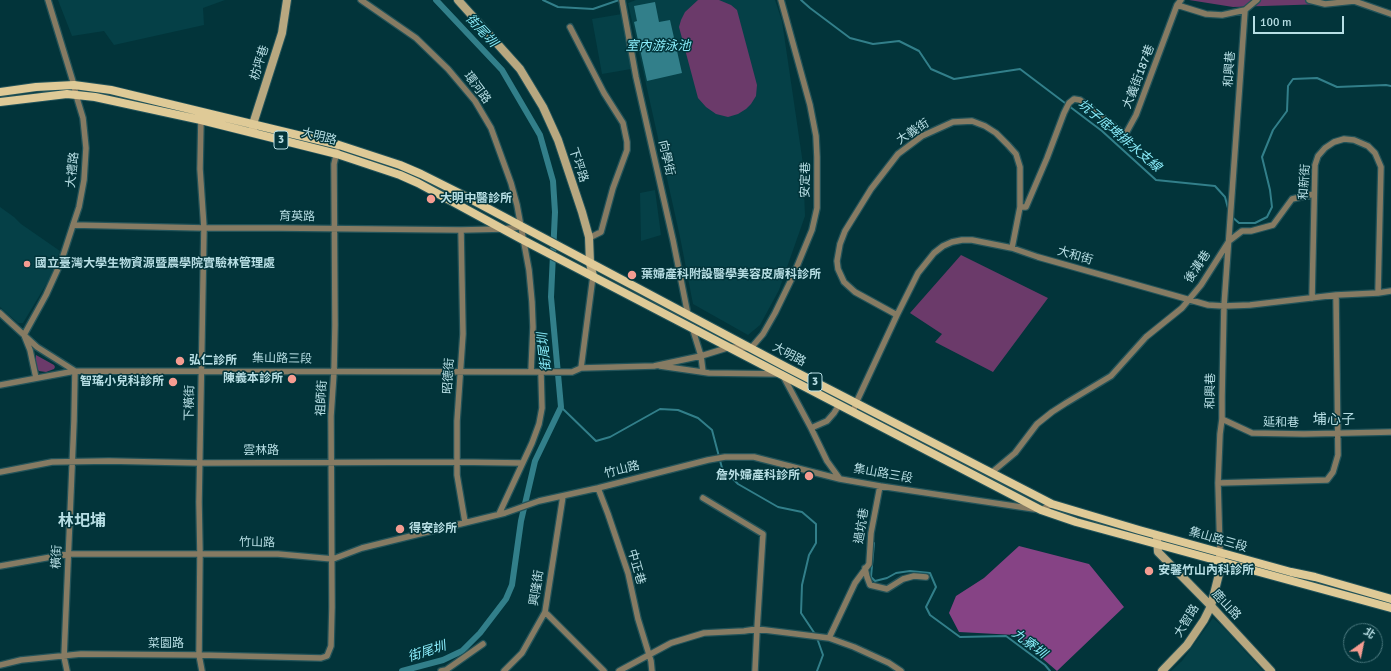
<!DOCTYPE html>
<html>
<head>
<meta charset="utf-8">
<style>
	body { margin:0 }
	#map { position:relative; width:1391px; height:671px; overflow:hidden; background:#02343a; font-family:Signika,"Noto Sans TC",sans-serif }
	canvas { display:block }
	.north { position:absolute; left:1343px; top:623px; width:40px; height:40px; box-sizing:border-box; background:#02343a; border:1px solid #4a787e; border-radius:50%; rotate:33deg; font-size:11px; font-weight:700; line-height:16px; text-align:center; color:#b7dee4 }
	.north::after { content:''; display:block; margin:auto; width:14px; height:18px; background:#f59c91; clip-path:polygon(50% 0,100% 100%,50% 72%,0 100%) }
	.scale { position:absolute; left:1253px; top:16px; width:91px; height:18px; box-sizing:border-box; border:2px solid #b7dee4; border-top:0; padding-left:5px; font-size:12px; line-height:14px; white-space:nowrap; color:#b7dee4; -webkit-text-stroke:3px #02343a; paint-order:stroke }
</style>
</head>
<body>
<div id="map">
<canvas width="1391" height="671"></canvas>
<div class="north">北</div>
<div class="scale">100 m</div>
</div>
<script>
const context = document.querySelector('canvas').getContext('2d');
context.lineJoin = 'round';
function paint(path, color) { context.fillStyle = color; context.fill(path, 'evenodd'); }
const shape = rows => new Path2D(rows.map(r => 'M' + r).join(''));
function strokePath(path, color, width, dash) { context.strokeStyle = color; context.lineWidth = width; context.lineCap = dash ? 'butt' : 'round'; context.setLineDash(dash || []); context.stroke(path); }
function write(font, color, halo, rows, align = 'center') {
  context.font = font + ' Signika,"Noto Sans TC",sans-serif'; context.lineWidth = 3; context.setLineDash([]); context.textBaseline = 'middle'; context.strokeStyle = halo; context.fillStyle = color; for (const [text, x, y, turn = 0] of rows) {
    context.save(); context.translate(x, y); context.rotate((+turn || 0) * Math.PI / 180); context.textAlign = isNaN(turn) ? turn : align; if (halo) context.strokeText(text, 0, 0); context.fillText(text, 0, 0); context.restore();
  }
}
const built = shape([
	[58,0,225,0,203,8,204,25,114,45,104,31,72,36],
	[636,0,775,0,782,21,803,164,805,216,779,290,760,325,748,335,693,304,680,237,628,3],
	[622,14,631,69,602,74,592,19],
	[655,190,661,235,641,241,640,193],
	[0,207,14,217,21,224,60,251,50,278,23,323,18,323,0,307],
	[1213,618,1222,626,1263,671,1171,671,1182,661]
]);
const green = shape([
	[698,0,719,0,731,5,737,10,757,85,756,96,751,104,746,109,738,114,728,117,716,114,706,107,698,98,679,27,681,20,685,12],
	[1189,0,1355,0,1325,4,1233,7],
	[961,255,1048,298,993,372,935,342,942,334,910,313],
	[36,355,54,365,55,367,54,369,46,372,39,371,36,368]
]);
const forest = shape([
	[1019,546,1089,564,1124,607,1057,671,1015,635,959,632,949,613,956,596,984,578]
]);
const water = shape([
	[655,2,659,22,670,20,682,73,647,81,634,22,637,21,634,6]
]);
const stream = shape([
	[543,0,558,7,593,9,619,0],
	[801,0,810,8,850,38,873,44,899,41,919,51,931,69,954,79,1020,69,1102,131,1156,180,1215,186,1225,197,1229,212],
	[1231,216,1239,223,1255,223,1267,217,1272,207,1270,190,1262,157,1273,130,1287,111,1288,86,1293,79,1317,78,1337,87,1386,85,1391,86],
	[561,407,596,441,610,437,660,409,678,410,698,418,712,430,722,468,738,484,778,507,802,512,816,524,816,543,809,555,802,585,801,613,815,634],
	[874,543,871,577,875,581,887,578,896,573,910,571,930,573,936,587,926,607,930,615,960,637,1006,636,1045,665,1050,671],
	[817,638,823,655,817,671]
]);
const canal = shape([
	[402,671,443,660,462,651,480,633,506,599,512,585,521,521,535,461,561,407,551,297,555,212,553,181,540,135,502,70,436,0]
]);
const street = shape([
	[361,0,416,38,448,69,475,101,491,128,511,183,517,205,529,270,532,302,533,327,531,372],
	[622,0,636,77,673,240,688,315],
	[1309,0,1325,4,1354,1,1391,14],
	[1177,5,1206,14,1222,15,1245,10,1257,0],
	[570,27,604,93,623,123,627,142,627,150,613,188,601,232,589,238],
	[201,118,200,169,204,228,199,502,200,554,199,655,202,671],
	[1020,207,1026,207,1047,158,1064,113,1069,103,1074,99,1080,100,1125,135,1136,115,1177,5,1181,0],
	[73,225,204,228,279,228,461,230,503,229,520,227],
	[461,230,463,334,457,421,457,475,465,522],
	[1312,298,1315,165,1318,156,1325,148,1334,142,1344,139,1354,140,1368,146,1375,153,1381,167,1378,293],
	[0,313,37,347,75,371,74,421,64,657,67,671],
	[897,315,855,292,844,282,838,269,837,261,840,244,845,231,871,189,898,154,922,136,953,122,972,121,985,126,996,133,1008,145,1016,154,1020,167,1020,207,1012,248],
	[692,327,701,356,703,372],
	[660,366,709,373,782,374,811,428,827,461,840,479,880,486,1041,510,1052,504],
	[581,368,593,276],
	[36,378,30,350,24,335,46,295,61,262,73,225,79,207,84,180,86,148,83,118,76,95,74,85,48,0],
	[0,385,75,371,572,372,581,368,654,366,701,356,730,347,751,348,763,334,775,313,793,276,812,230,817,208,817,157,816,136,810,105,781,0],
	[853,412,856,403,897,315,918,273,934,253,943,246,952,242,962,240,972,240,1012,248,1038,257,1208,305,1224,306,1250,305,1336,295,1378,293,1391,291],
	[1222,419,1252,433,1304,434,1391,432],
	[811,428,827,421,834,413,839,405],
	[0,472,52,462,109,461,200,463,457,462,522,463],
	[991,473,1015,453,1037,424,1052,412,1066,403,1111,376,1146,337,1182,308,1201,285,1229,241,1242,231,1251,231,1273,225,1292,199,1314,194],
	[1218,483,1327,480,1333,472,1338,455,1336,295],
	[598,488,608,514,628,573,638,619,651,661,652,671],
	[703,498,763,534,757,629,755,671],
	[499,514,532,443,539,424,542,408,541,373],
	[1220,552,1218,483,1220,434,1222,419,1222,397,1224,306,1245,10],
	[0,566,68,554,278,554,333,559,362,548,505,513,539,501,598,488,708,460,725,457,754,457,840,479],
	[865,568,867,577,870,585,887,589,903,579,914,576,926,577],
	[545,612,604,671],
	[829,638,855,583,869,564,871,533,880,486],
	[0,665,21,660,81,654,199,655,321,658,327,656,331,646,332,607,331,416,334,372,335,325,334,164,337,151],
	[441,671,446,670,483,644],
	[504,671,522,653,545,612,563,496],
	[619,671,671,643,704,633,744,631,757,629,829,638,854,647,889,663,901,671]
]);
const secondary = shape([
	[458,0,520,69,543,107,558,140,582,212,589,237,590,263,593,276],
	[253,130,253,124,282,33,287,0],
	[1157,538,1158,552,1211,606,1271,671],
	[1162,671,1187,645,1204,620,1211,606,1222,562,1220,555]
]);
const primary = shape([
	[0,92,36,87,74,85,111,90,339,145,400,165,421,174,459,193,786,367,1052,504,1139,530,1291,572,1315,577,1391,599],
	[0,102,67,94,95,97,201,120,337,154,400,175,418,183,523,240,1041,510,1076,522,1391,608]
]);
const markers = [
	[431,199,5,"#f59c91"],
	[27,264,4,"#f59c91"],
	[632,275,5,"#f59c91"],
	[180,361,5,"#f59c91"],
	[292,379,5,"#f59c91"],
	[173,382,5,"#f59c91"],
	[809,476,5,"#f59c91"],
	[400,529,5,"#f59c91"],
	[1149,571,5,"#f59c91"]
];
const shields = [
	[281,140,14],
	[815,382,14]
];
const shieldNames = [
	["3",281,140],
	["3",815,382]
];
const streetNames = [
	["枋坪巷",260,63,-72],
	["和興巷",1230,69,-86],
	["大義街187巷",1139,77,-69],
	["環河路",477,88,53],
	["大義街",913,132,-33],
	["大明路",319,137,14],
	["向學街",666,158,77],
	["下坪路",578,165,71],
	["大禮路",73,170,-84],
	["安定巷",806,180,-89],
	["和新街",1305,182,-86],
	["育英路",297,217,1],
	["大和街",1075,256,16],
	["後溝巷",1198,267,-56],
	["大明路",789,355,28],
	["集山路三段",282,359,1],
	["昭德街",449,376,-86],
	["和興巷",1211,391,-89],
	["祖師街",322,398,-87],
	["下橫街",190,403,-89],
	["延和巷",1281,423,1],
	["雲林路",261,451],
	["竹山路",622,470,-14],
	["集山路三段",883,474,10],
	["過坑巷",862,526,-81],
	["集山路三段",1218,540,16],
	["竹山路",257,543,1],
	["橫街",57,557,-88],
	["中正巷",636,567,74],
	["興隆街",537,588,-81],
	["鹿山路",1226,605,47],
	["大智路",1187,621,-58],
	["菜園路",166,644]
];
const poiNames = [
	["大明中醫診所",440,199],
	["國立臺灣大學生物資源暨農學院實驗林管理處",35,264],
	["葉婦產科附設醫學美容皮膚科診所",641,275],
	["弘仁診所",189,361],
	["陳義本診所",283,379,"right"],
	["智瑤小兒科診所",164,382,"right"],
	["詹外婦產科診所",800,476,"right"],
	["得安診所",409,529],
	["安馨竹山內科診所",1158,571]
];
const waterNames = [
	["街尾圳",481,31,47],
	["室內游泳池",658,47],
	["坑子底埤排水支線",1119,136,40],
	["街尾圳",545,352,-96],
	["九寮圳",1029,644,37],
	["街尾圳",427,652,-18]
];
const quarterNames = [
	["埔心子",1334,420]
];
const districtNames = [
	["林圯埔",82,522]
];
paint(built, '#054047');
paint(green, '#6b3a6a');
paint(forest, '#864385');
paint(water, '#327f8a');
strokePath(stream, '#327f8a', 2);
strokePath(canal, '#327f8a', 6);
strokePath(street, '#235359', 8);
strokePath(secondary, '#235359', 10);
strokePath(primary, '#235359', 10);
strokePath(street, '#867b63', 5.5);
strokePath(secondary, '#b8a880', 8);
strokePath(primary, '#dfca97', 8);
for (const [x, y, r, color] of markers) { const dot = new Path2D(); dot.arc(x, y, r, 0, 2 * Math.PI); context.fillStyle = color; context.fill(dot); strokePath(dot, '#02343a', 1.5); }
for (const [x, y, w] of shields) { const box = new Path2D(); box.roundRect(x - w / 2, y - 9, w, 18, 3); context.fillStyle = '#02343a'; context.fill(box); strokePath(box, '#b7dee4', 1); }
write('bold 11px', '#b7dee4', null, shieldNames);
write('12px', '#b7dee4', '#02343a', streetNames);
write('bold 12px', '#b7dee4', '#02343a', poiNames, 'left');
write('italic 13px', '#8aecfa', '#02343a', waterNames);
write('14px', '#b7dee4', '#02343a', quarterNames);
write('bold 16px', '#b7dee4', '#02343a', districtNames);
</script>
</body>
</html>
